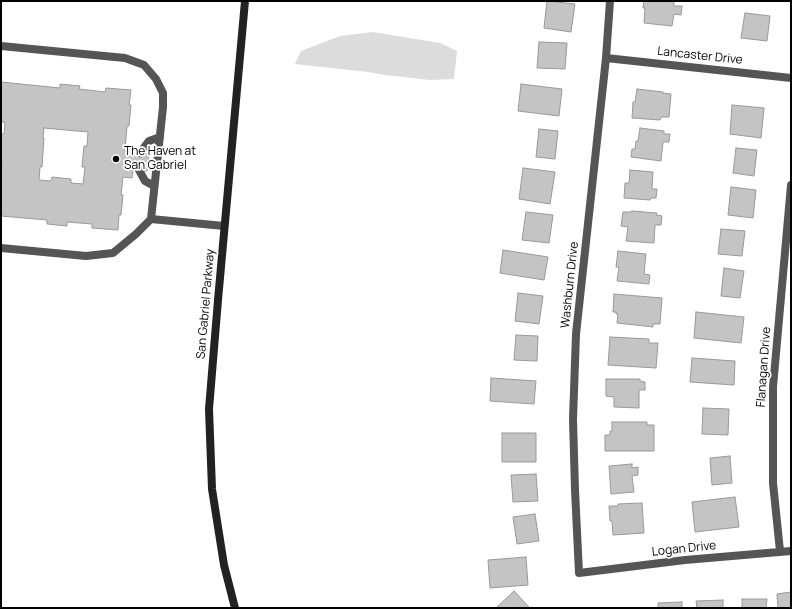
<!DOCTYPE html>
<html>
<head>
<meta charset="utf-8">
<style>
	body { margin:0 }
	#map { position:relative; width:792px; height:609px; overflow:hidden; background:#fff; font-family:Manrope,sans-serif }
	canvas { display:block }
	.frame { position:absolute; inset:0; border:2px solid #000; pointer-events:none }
</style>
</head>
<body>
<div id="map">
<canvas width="792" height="609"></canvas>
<div class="frame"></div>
</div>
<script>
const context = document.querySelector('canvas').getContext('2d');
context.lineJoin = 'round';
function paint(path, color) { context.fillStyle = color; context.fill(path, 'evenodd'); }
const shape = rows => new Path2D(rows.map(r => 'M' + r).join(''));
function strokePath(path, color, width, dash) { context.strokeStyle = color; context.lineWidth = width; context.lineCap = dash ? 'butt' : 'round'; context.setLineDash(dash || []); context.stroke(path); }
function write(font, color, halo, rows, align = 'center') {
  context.font = font + ' Manrope,sans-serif'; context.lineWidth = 3.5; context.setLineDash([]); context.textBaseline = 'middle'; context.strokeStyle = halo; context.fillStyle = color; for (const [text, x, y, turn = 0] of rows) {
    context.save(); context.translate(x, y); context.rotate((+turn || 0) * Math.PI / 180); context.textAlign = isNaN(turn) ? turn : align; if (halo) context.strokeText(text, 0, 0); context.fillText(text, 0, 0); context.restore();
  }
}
const green = shape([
	[373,32,440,43,457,51,454,79,430,80,385,75,368,72,295,64,301,51,340,36]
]);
const building = shape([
	[547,1,575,4,571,32,544,28,547,1],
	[644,1,674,1,674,6,682,6,681,15,674,14,672,26,644,23,645,8,643,8,644,1],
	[745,13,770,16,767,41,741,38,745,13],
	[539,42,567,43,565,69,537,68,539,42],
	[1,82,60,88,60,84,80,86,79,89,105,92,106,88,131,90,129,105,131,105,129,126,127,126,125,151,149,154,147,171,133,170,132,178,123,177,121,195,123,195,121,215,119,215,118,230,92,228,92,224,67,222,67,226,47,224,47,220,1,216,1,172,2,164,1,164,1,134,4,134,5,122,1,122,1,82],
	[44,128,88,132,87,146,84,146,82,167,85,167,83,184,71,183,71,179,52,177,51,181,39,180,40,167,42,167,44,138,43,138,44,128],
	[521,84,562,89,559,116,518,111,521,84],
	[637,89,663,92,663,93,671,94,669,117,661,117,660,120,632,118,633,102,635,102,637,89],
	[732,105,764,108,761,138,730,134,732,105],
	[640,128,664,131,664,134,670,134,669,142,663,142,661,161,631,157,632,149,635,149,636,141,638,141,640,128],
	[539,129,558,131,555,159,536,157,539,129],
	[736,148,757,150,754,176,733,173,736,148],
	[523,168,555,172,550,204,519,199,523,168],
	[630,170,653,172,652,189,657,189,656,198,651,198,650,200,624,198,625,183,629,183,630,170],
	[731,187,756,190,753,218,728,215,731,187],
	[632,211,657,213,656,215,662,216,661,225,655,225,654,243,626,241,628,227,621,226,623,212,632,212,632,211],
	[526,212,553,215,549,243,522,240,526,212],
	[721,229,745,231,742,256,718,254,721,229],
	[503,250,548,257,544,280,500,273,503,250],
	[618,251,646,254,644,274,650,275,649,284,617,281,619,267,616,267,618,251],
	[724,268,744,271,740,298,721,296,724,268],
	[518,293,543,296,539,324,515,321,518,293],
	[614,294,662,298,660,324,653,324,653,327,617,323,618,314,616,314,616,312,613,312,614,294],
	[696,312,744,317,741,343,694,338,696,312],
	[516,335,538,336,537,361,514,360,516,335],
	[610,337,649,339,649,343,658,343,656,368,608,365,610,337],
	[692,358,735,361,734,385,690,382,692,358],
	[491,378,536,381,534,404,490,401,491,378],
	[606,379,640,379,640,381,645,382,645,390,639,390,639,408,614,407,614,397,606,396,606,379],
	[703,408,729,409,728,435,702,434,703,408],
	[612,422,647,422,647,425,654,425,654,451,605,451,605,435,610,435,610,431,612,431,612,422],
	[502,433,536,433,536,462,502,462,502,433],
	[730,456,732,483,712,485,710,458,730,456],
	[632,464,632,468,638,467,638,475,632,476,634,492,611,494,609,466,632,464],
	[536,474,538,501,513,502,511,475,536,474],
	[735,497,739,527,695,532,692,502,735,497],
	[642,503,644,533,613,535,612,521,610,521,609,506,618,506,618,504,642,503],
	[535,514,539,541,517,544,513,517,535,514],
	[526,557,528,585,490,588,488,560,526,557],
	[514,591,530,608,496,608,514,591],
	[791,592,791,608,778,608,777,594,791,592],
	[742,599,767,599,766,608,742,608,742,599],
	[723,600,723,608,697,608,696,601,723,600],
	[682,602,682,608,658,608,658,603,682,602]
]);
const lane = shape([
	[1,46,125,58,144,65,156,79,163,93,163,107,151,219,136,234,113,253,86,256,1,248],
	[140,153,149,141,160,137],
	[139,170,145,181,154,186],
	[151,219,224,226]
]);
const street = shape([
	[610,1,606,58,576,334,573,419,575,490,579,573,685,560,791,551],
	[606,58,791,78],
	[780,551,773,483,773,387,791,185]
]);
const secondary = shape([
	[235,608,224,565,212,489,209,409,218,300,245,1]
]);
const markers = [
	[116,159,4,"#000"]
];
const streetNames = [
	["Lancaster Drive",700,56,6],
	["Washburn Drive",570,285,-84],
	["San Gabriel Parkway",206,304,-85],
	["Flanagan Drive",764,367,-86],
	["Logan Drive",684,549,-6]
];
const poiNames = [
	["The Haven at",124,152],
	["San Gabriel",124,166]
];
paint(green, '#dcdcdc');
paint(building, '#c4c4c4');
strokePath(building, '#999', 1);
strokePath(lane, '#555', 8);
strokePath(street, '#555', 8);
strokePath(secondary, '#222', 8);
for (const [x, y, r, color] of markers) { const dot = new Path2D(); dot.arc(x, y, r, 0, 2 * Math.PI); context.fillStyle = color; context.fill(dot); strokePath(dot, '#fff', 1.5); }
write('12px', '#000', '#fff', streetNames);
write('12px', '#000', '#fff', poiNames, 'left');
</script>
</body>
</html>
